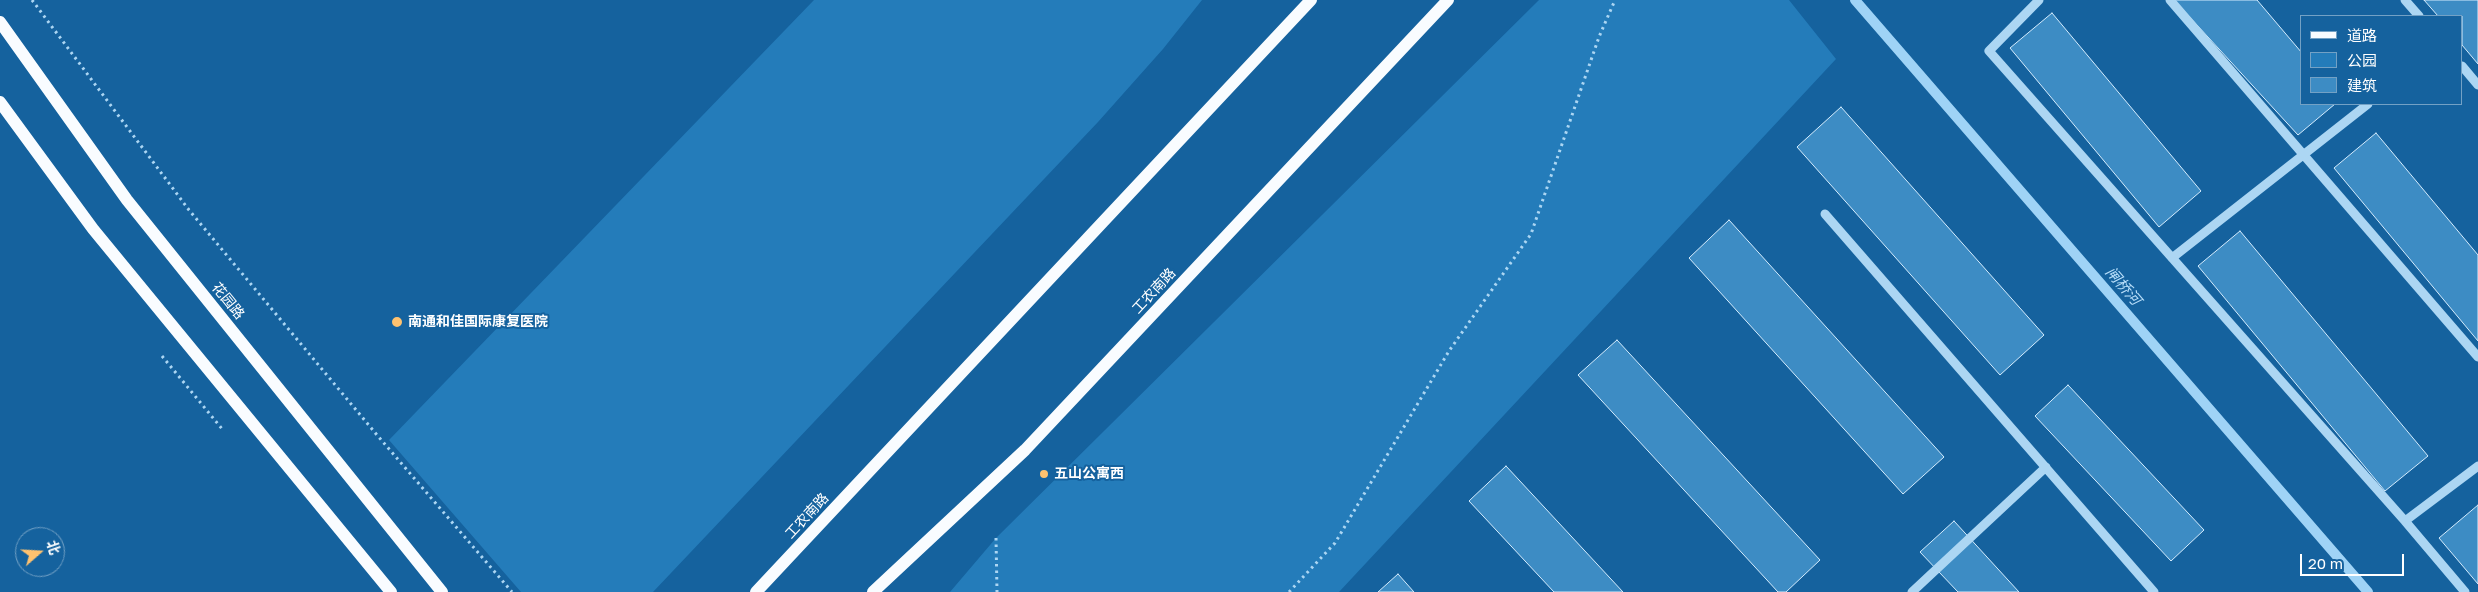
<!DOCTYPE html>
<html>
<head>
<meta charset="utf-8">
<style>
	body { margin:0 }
	#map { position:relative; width:2478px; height:592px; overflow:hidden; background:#15629e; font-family:"Golos Text","Noto Sans SC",sans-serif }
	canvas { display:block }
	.legend { position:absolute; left:2300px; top:15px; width:162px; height:90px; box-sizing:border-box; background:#15629e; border:1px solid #73a1c5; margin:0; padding:6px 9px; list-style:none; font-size:15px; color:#fff }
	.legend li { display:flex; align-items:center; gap:10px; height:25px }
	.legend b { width:25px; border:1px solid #73a1c5 }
	.north { position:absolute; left:15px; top:527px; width:50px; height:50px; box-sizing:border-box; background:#15629e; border:1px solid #73a1c5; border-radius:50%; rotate:71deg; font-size:14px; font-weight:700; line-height:20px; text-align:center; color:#fff }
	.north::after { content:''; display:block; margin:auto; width:18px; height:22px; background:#ffc26f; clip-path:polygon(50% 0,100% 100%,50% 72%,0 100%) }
	.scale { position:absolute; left:2300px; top:554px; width:104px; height:22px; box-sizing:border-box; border:2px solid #fff; border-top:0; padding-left:6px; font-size:15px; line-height:18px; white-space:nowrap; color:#fff; -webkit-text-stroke:4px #15629e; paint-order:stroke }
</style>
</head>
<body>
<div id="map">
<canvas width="2478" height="592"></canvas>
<ul class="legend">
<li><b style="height:6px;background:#f9fcff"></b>道路</li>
<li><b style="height:14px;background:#247cba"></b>公园</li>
<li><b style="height:14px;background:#3d8cc4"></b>建筑</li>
</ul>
<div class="north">北</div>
<div class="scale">20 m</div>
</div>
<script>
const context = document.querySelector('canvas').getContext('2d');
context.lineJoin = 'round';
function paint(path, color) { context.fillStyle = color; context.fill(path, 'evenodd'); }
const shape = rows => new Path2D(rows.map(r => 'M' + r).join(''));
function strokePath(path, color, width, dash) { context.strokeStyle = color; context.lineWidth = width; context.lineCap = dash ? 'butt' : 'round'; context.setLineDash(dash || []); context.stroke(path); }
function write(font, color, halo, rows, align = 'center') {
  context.font = font + ' "Golos Text","Noto Sans SC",sans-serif'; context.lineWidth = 4; context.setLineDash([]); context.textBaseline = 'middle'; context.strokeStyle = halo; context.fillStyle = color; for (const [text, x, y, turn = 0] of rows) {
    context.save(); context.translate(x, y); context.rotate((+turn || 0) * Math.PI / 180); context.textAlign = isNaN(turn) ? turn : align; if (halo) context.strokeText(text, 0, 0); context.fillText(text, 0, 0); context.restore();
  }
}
const green = shape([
	[814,0,1202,0,1163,49,1098,122,653,592,521,592,389,440],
	[1539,0,1789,0,1836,59,1339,592,950,592,996,538]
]);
const stream = shape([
	[1855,0,2368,592]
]);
const building = shape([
	[2174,0,2257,0,2302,53,2302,104,2335,104,2298,135,2174,0],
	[2424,0,2478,0,2478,64,2462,45,2462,16,2438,16,2424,0],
	[2052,13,2201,191,2159,227,2010,48,2052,13],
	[1841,107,2044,335,2000,375,1797,147,1841,107],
	[2376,133,2478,255,2478,341,2334,168,2376,133],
	[1729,220,1944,457,1903,494,1689,258,1729,220],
	[2240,231,2428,456,2385,491,2198,266,2240,231],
	[1617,340,1820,560,1786,592,1778,592,1578,375,1617,340],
	[2068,385,2204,530,2171,561,2035,416,2068,385],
	[1506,466,1623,592,1554,592,1469,501,1506,466],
	[2478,505,2478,584,2439,538,2478,505],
	[1954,521,2019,592,1958,592,1920,552,1954,521],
	[1398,574,1414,592,1378,592,1398,574]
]);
const path = shape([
	[32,0,189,210,377,435,512,592],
	[162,356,223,430],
	[996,538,997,592],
	[1289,592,1335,543,1449,351,1531,234,1599,37,1615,0]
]);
const minor = shape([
	[2039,0,1989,51,2405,521,2465,592],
	[2170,0,2478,357],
	[2405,0,2419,16],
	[2462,66,2478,85],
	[1825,214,2154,592],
	[2172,258,2368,104],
	[2405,521,2478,466],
	[1912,592,2046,467]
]);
const major = shape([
	[0,22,127,200,442,592],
	[0,102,93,229,391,592],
	[756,592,1311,0],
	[873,592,1025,450,1448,0]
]);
const markers = [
	[397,322,6,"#ffc26f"],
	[1044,474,5,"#ffc26f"]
];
const streetNames = [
	["工农南路",1154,291,-47],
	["花园路",228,301,51],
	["工农南路",807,516,-47]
];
const poiNames = [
	["南通和佳国际康复医院",408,322],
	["五山公寓西",1054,474]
];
const waterNames = [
	["闸桥河",2123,286,49]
];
paint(green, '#247cba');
strokePath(stream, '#9fd3f6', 10);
paint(building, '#3d8cc4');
strokePath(building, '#d5ecfd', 1);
strokePath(path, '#acd6f3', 3, [2.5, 4]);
strokePath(minor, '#acd6f3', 9);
strokePath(major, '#f9fcff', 12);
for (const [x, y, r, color] of markers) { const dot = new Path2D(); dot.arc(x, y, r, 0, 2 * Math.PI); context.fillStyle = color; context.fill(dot); strokePath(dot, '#15629e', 2); }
write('14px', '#fff', '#15629e', streetNames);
write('bold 14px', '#fff', '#15629e', poiNames, 'left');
write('italic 15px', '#b9dffa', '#15629e', waterNames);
</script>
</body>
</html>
